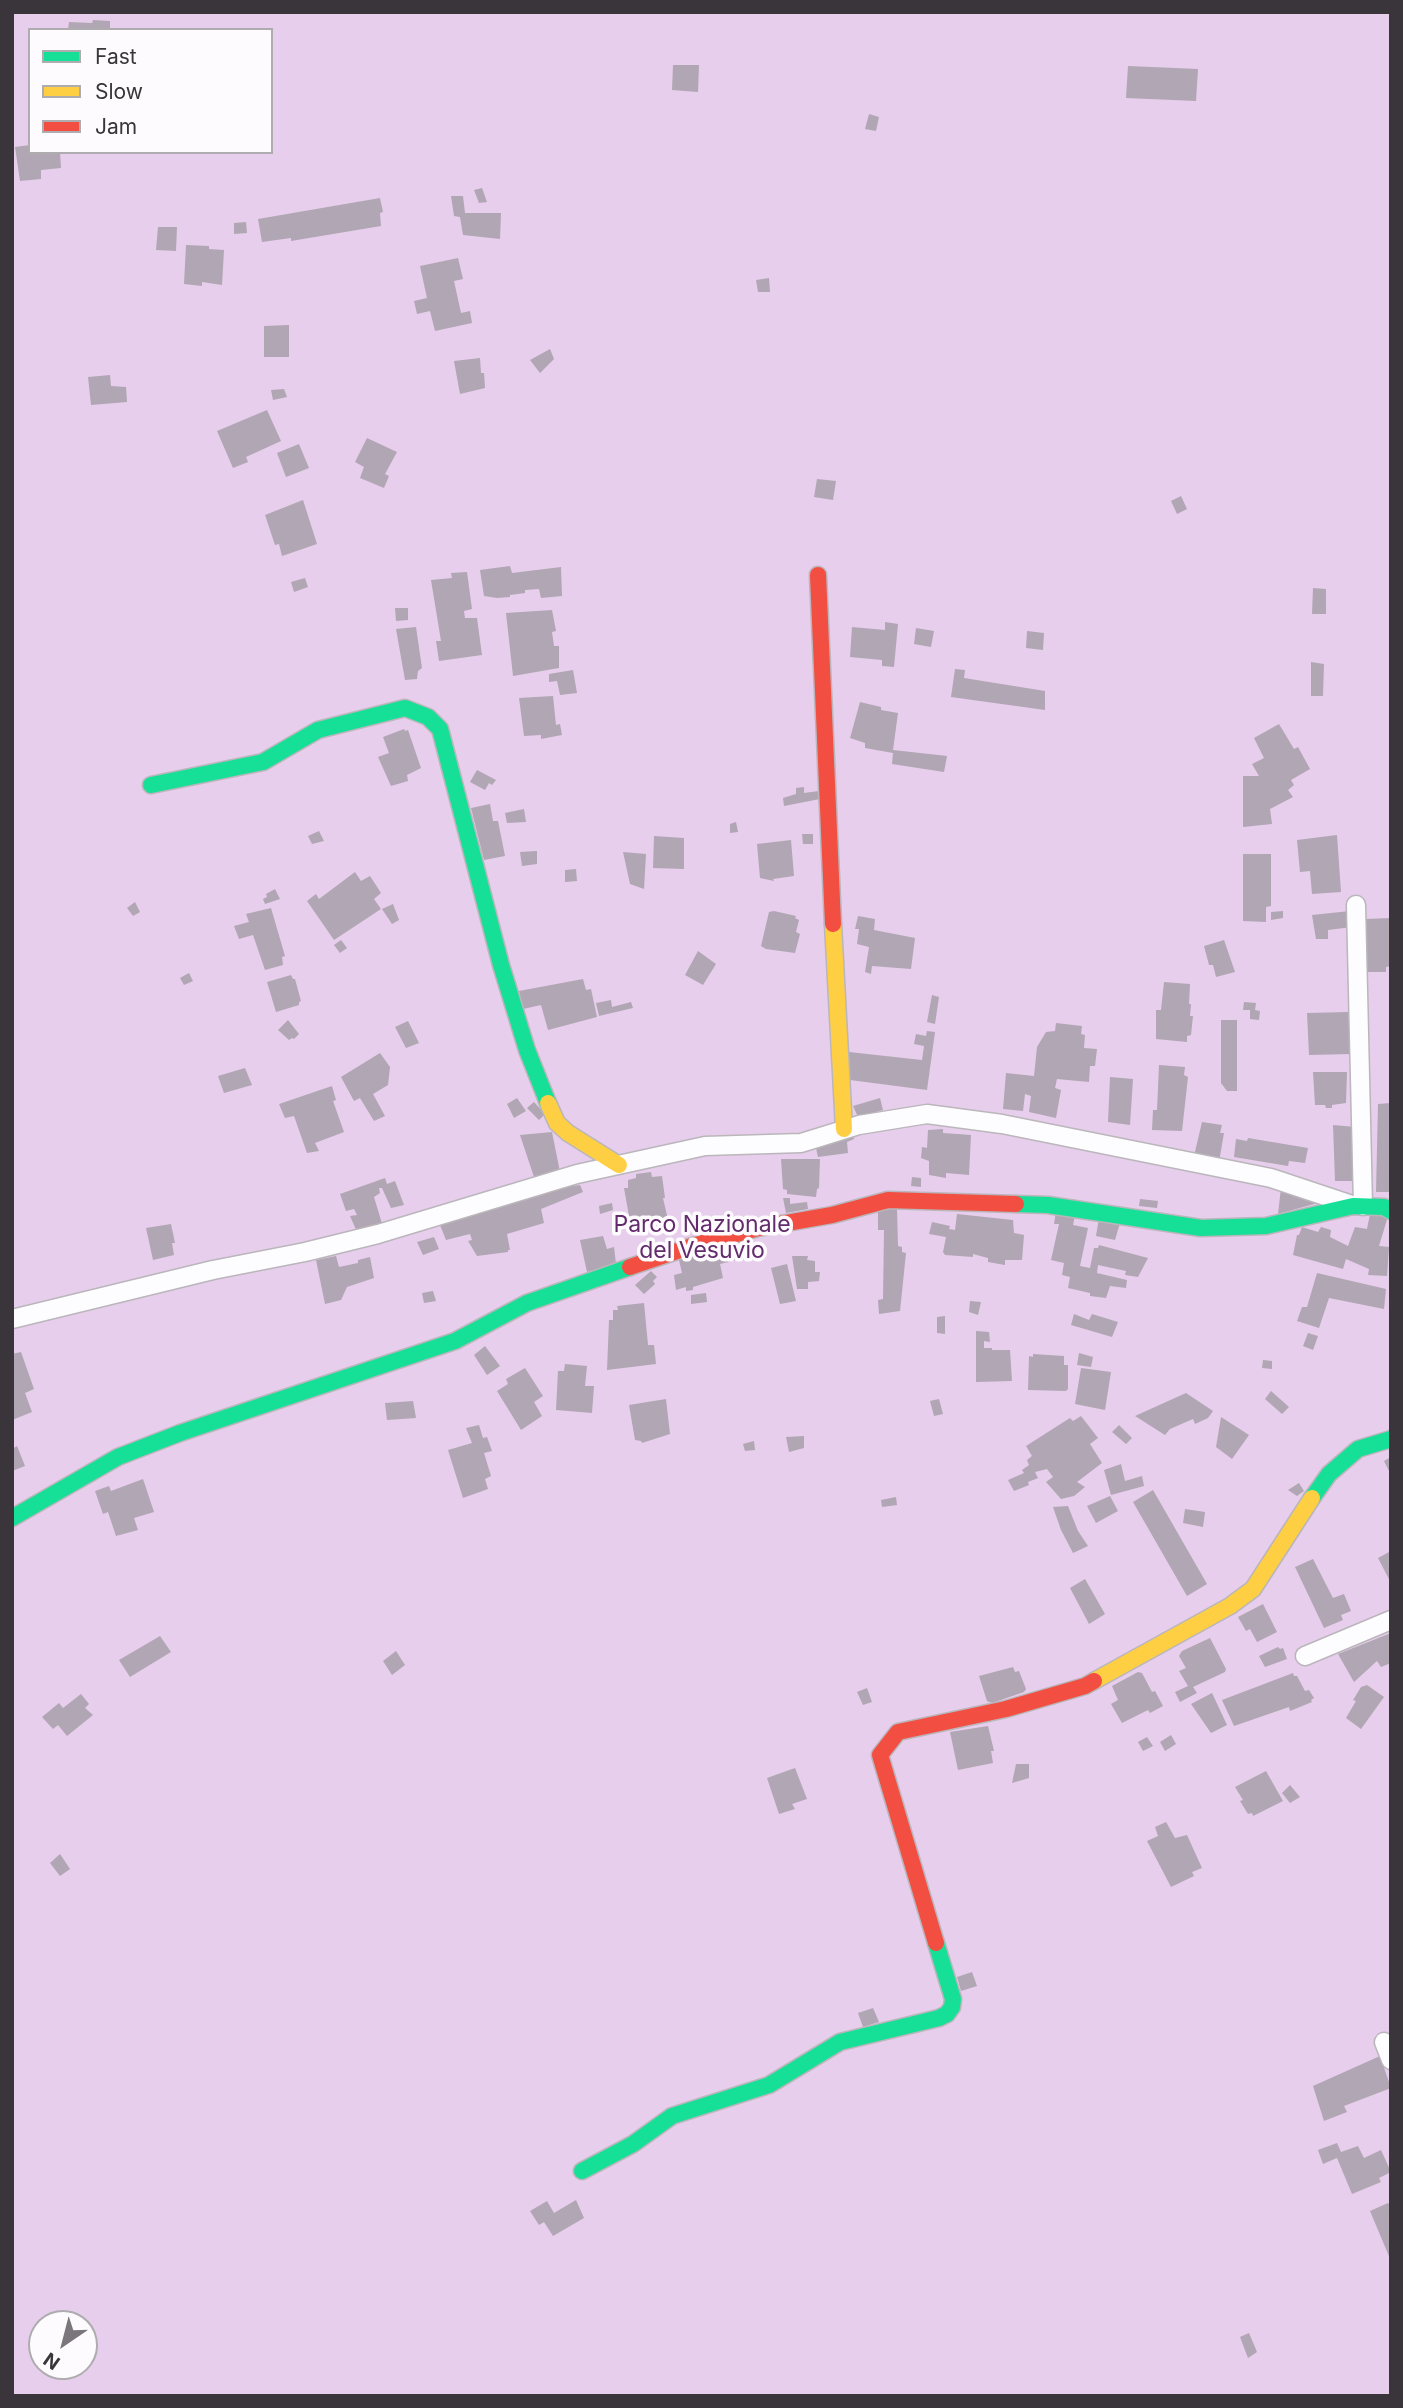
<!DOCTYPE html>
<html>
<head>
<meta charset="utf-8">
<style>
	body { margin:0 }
	#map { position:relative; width:1403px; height:2408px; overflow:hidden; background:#f4eef5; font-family:Inter,sans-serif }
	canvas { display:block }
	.frame { position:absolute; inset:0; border:14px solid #39353a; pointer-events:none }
	.legend { position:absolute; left:28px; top:28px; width:245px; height:126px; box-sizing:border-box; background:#fefbfe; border:2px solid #afacb0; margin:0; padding:9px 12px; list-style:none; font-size:21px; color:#39353a }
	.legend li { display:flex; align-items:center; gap:14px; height:35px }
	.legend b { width:35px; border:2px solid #afacb0 }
	.north { position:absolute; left:28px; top:2310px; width:70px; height:70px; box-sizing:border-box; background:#fefbfe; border:2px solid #afacb0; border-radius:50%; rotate:215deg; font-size:19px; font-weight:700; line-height:28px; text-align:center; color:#39353a }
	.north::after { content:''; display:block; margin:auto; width:24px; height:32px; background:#7a767b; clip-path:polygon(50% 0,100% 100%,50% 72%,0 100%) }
</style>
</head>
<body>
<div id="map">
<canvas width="1403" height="2408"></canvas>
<div class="frame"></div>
<ul class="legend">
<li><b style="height:9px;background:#16e098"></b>Fast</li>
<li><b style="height:9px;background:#ffcf43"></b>Slow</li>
<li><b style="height:9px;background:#f24e42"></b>Jam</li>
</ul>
<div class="north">N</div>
</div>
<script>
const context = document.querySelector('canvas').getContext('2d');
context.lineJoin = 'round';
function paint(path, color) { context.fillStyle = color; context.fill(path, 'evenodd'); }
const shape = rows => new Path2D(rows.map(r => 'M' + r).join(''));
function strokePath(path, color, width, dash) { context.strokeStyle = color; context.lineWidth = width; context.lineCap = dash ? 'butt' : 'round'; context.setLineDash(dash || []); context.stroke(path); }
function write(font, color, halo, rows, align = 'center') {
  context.font = font + ' Inter,sans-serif'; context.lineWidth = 7; context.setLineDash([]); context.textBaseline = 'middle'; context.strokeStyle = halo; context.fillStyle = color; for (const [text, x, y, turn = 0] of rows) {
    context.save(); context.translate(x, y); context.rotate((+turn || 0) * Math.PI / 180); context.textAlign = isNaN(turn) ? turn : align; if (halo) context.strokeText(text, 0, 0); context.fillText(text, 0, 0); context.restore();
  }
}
const green = shape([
	[12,12,1391,12,1391,2396,12,2396],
	[30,30,271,30,271,152,30,152],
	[42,2324,84,2324,84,2366,42,2366]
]);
const building = shape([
	[93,20,110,21,110,30,68,30,69,22,92,23],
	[673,65,699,65,698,92,672,90],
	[1128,66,1198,69,1196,101,1126,98],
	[869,114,879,117,876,131,865,129],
	[30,145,30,152,60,152,61,168,41,170,41,179,20,181,15,147],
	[482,188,487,202,479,203,474,190],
	[451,196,463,196,465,213,501,213,500,239,463,235,460,217,454,216],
	[380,198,383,212,380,213,381,226,291,241,291,238,262,242,258,219],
	[246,222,247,233,234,234,234,223],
	[158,227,177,227,176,251,156,250],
	[186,245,209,246,209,249,224,250,222,285,202,282,202,286,184,284],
	[458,258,463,279,454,281,461,313,470,311,472,323,435,331,430,311,417,314,414,301,427,298,420,266],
	[769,278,770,292,758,292,756,280],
	[289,325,289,357,264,357,264,326],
	[550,349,554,359,540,373,530,360],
	[480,358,481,373,484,373,485,388,460,394,454,361],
	[110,375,111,386,126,387,127,402,91,405,88,377],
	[284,389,287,397,273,400,271,390],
	[267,410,281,441,246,457,248,462,233,468,217,431],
	[367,438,397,452,385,474,389,476,384,488,360,478,364,467,355,462],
	[299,444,309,468,286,477,277,453],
	[817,479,836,481,833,500,814,497],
	[1181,496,1187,509,1177,514,1171,501],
	[303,500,317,544,282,556,279,544,275,545,265,515],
	[510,566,512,573,561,567,562,596,541,598,539,589,525,590,525,593,510,595,510,597,497,598,484,596,480,570],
	[467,572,472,609,464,611,465,618,477,618,482,655,439,661,436,641,441,641,431,580,452,578,451,573],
	[305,578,308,587,294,592,291,582],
	[1313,588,1326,589,1326,614,1312,614],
	[395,608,408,608,408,620,396,621],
	[552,610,556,631,552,632,554,646,559,646,559,668,513,676,506,613],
	[885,622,898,624,894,667,882,666,882,660,850,657,852,627,885,630],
	[416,627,422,668,418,671,417,679,405,680,396,629],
	[916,628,934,631,931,647,914,644],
	[1027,631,1044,633,1043,650,1026,648],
	[1311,662,1324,664,1323,696,1311,696],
	[955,669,965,670,964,678,1045,691,1045,710,951,697],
	[573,670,577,693,560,695,557,681,549,682,549,674],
	[553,696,556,725,560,724,562,735,541,739,541,735,524,736,519,698],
	[860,702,881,707,881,710,898,713,893,750,947,756,944,772,892,764,893,753,865,748,865,743,850,738],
	[1279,724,1294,749,1298,747,1310,769,1291,780,1294,785,1288,790,1293,797,1270,809,1272,824,1243,827,1243,776,1259,776,1252,764,1264,758,1254,738],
	[404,729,405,731,408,730,421,768,407,775,408,781,391,786,378,757,389,753,383,737],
	[477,770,496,780,492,785,489,783,485,790,470,782],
	[804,787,804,793,819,791,820,799,784,806,783,798,796,794,796,788],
	[490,804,493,821,498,821,505,856,484,860,471,808],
	[524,809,526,822,507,823,505,813],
	[736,822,738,832,730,833,730,824],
	[319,831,324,841,312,844,308,836],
	[802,834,813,834,813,844,803,844],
	[1337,835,1341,892,1312,894,1310,871,1300,872,1297,840],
	[654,836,684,838,684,869,653,868],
	[791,840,794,876,773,879,774,881,760,878,757,844],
	[537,851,537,864,522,866,520,852],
	[623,852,646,854,644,889,630,884],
	[1243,854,1271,854,1271,906,1266,907,1266,922,1243,921],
	[576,869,577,881,565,882,565,870],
	[355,872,361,881,370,876,381,893,374,899,381,909,334,940,307,901,316,894,319,899],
	[275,889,280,899,265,904,263,899,267,897,266,894],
	[135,902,140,912,133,916,127,908],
	[393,904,399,920,392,924,382,909],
	[271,908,285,956,282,957,283,965,265,970,253,935,239,939,234,926,249,922,246,914],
	[774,911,796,916,795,918,799,920,796,932,800,934,795,953,766,949,761,946,769,912],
	[1283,911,1283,918,1271,920,1271,912],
	[1350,911,1352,927,1328,930,1328,939,1316,939,1312,915],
	[858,916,875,919,874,930,915,938,911,969,872,966,871,974,865,972,869,947,857,944,859,929,855,929],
	[1391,918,1391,927,1389,927,1391,966,1386,967,1386,972,1367,972,1365,919],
	[341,940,347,948,340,953,334,945],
	[1224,940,1235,972,1216,977,1213,965,1209,965,1204,946],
	[698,951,716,964,703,985,685,975],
	[189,973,193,981,184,985,180,978],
	[291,975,293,979,295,979,301,1001,299,1002,299,1005,276,1012,267,982],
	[583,979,586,990,591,989,597,1017,548,1030,541,1005,523,1009,519,991],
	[1164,982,1190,984,1189,1004,1191,1004,1190,1016,1193,1016,1191,1035,1187,1036,1187,1042,1156,1039,1156,1010,1161,1010],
	[932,995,939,997,935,1024,927,1022],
	[611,1000,612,1007,631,1002,633,1008,599,1016,596,1003],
	[1244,1002,1256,1003,1255,1010,1260,1011,1259,1020,1250,1019,1250,1010,1243,1010],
	[1348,1012,1351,1054,1309,1055,1307,1013],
	[288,1020,299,1034,294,1039,292,1038,289,1040,278,1030],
	[1221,1020,1237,1020,1237,1091,1227,1091,1221,1083],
	[408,1021,419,1043,406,1048,395,1027],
	[1056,1023,1082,1026,1081,1034,1085,1035,1084,1048,1097,1049,1095,1066,1090,1066,1089,1082,1057,1079,1055,1088,1061,1090,1056,1118,1029,1112,1031,1096,1025,1094,1023,1111,1003,1109,1006,1073,1034,1076,1037,1047,1046,1032,1055,1031],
	[927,1031,935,1032,927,1090,850,1080,849,1052,922,1060,924,1046,914,1044,916,1034,926,1036],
	[380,1053,390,1067,388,1085,373,1094,385,1116,374,1121,360,1098,354,1101,341,1077],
	[1159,1065,1185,1067,1184,1075,1188,1077,1182,1131,1152,1130,1153,1110,1157,1110],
	[245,1068,252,1085,224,1093,218,1076],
	[1313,1072,1347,1072,1346,1103,1332,1105,1332,1108,1326,1108,1325,1105,1315,1105],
	[1110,1077,1133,1079,1130,1125,1108,1122],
	[332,1086,336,1100,333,1101,344,1132,315,1143,319,1151,307,1153,294,1116,285,1118,279,1104],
	[517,1098,526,1111,514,1118,507,1104],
	[880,1098,883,1110,858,1117,853,1106],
	[534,1102,545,1114,539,1120,527,1108],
	[1391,1103,1390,1192,1376,1192,1378,1104],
	[1202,1122,1222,1125,1220,1133,1224,1133,1219,1162,1194,1156],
	[1333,1125,1356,1127,1355,1181,1335,1181],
	[943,1129,943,1133,971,1135,969,1175,946,1173,946,1178,929,1175,929,1161,921,1158,922,1147,927,1148,928,1130],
	[854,1131,854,1139,847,1142,848,1153,818,1157,816,1148],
	[552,1132,560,1172,534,1177,520,1135],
	[1248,1138,1308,1148,1305,1163,1289,1161,1288,1166,1234,1157,1236,1139,1247,1141],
	[781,1159,820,1159,819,1188,817,1189,816,1197,787,1194,787,1190,783,1189],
	[651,1172,652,1177,662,1176,665,1198,663,1198,668,1220,665,1220,666,1224,649,1227,647,1217,633,1220,629,1216,624,1188,628,1188,628,1180,636,1178,636,1174],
	[912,1177,921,1178,921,1187,911,1186],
	[385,1178,387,1184,395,1181,404,1205,391,1208,382,1188,379,1188,380,1193,374,1197,383,1227,358,1234,350,1216,357,1215,354,1209,346,1211,340,1194],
	[571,1178,573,1186,580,1185,583,1192,541,1209,544,1223,507,1234,510,1250,508,1250,508,1252,477,1256,468,1241,472,1240,470,1234,446,1240,438,1220],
	[1281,1188,1325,1201,1278,1214],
	[783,1198,790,1198,790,1204,807,1202,808,1209,786,1213],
	[1140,1199,1158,1201,1157,1208,1139,1206],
	[612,1203,613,1210,600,1214,599,1206],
	[878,1208,897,1208,898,1246,902,1247,902,1252,906,1253,900,1311,879,1314,878,1300,883,1299,884,1230,878,1230],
	[1056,1211,1075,1215,1073,1225,1088,1228,1080,1266,1090,1268,1094,1248,1098,1248,1099,1245,1148,1258,1138,1277,1125,1275,1126,1271,1098,1265,1097,1273,1127,1280,1126,1288,1110,1286,1106,1298,1090,1296,1090,1293,1068,1288,1070,1277,1062,1275,1064,1263,1051,1260,1059,1224,1054,1224],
	[1389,1213,1379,1246,1389,1247,1387,1276,1368,1275,1369,1269,1346,1259,1343,1269,1293,1255,1297,1235,1299,1235,1302,1227,1318,1232,1321,1227,1331,1230,1330,1237,1348,1246,1355,1227,1367,1229,1370,1214],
	[957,1214,1013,1220,1014,1233,1024,1235,1022,1260,1005,1260,1005,1265,988,1262,988,1258,973,1254,973,1257,945,1255,943,1252,946,1237,929,1234,932,1222,950,1226,949,1229,955,1230],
	[1099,1218,1120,1223,1115,1240,1096,1236],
	[171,1224,175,1243,172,1243,174,1255,153,1260,146,1228],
	[603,1236,607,1249,614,1247,616,1264,587,1272,580,1240],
	[434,1237,439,1249,423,1255,417,1242],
	[732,1241,736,1260,720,1264,723,1278,693,1287,693,1290,686,1291,686,1287,676,1290,674,1275,682,1273,678,1256],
	[336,1256,339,1267,358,1263,358,1260,370,1257,374,1278,347,1287,341,1300,325,1304,316,1260],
	[792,1256,808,1256,807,1260,815,1261,815,1272,820,1272,819,1281,808,1282,808,1289,797,1289],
	[787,1264,796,1301,780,1304,771,1268],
	[651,1271,657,1277,653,1281,655,1284,644,1294,635,1285],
	[1317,1273,1386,1289,1384,1309,1329,1298,1319,1328,1297,1321,1302,1307,1307,1307],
	[433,1291,436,1301,424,1303,422,1293],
	[706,1293,707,1302,691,1304,691,1295],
	[970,1301,981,1302,978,1315,969,1312],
	[644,1303,648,1345,654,1345,656,1364,607,1370,609,1320,613,1320,613,1310,618,1310,617,1306],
	[1074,1314,1089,1320,1092,1314,1118,1322,1112,1337,1071,1325],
	[945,1316,945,1334,937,1333,937,1317],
	[976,1331,989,1332,990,1342,984,1341,984,1348,992,1348,992,1350,1010,1350,1012,1381,976,1382],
	[1308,1333,1318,1336,1313,1350,1303,1346],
	[485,1346,500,1366,487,1375,474,1355],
	[21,1352,34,1389,25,1393,32,1412,12,1420,12,1354],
	[1079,1353,1093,1357,1091,1367,1077,1365],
	[1033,1354,1064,1356,1064,1365,1068,1365,1068,1389,1066,1391,1028,1390,1029,1356,1033,1357],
	[1263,1360,1272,1361,1272,1369,1262,1368],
	[565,1364,587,1366,585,1386,594,1386,592,1413,556,1410,558,1371,564,1371],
	[525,1368,543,1396,534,1402,542,1416,521,1430,497,1391,508,1384,506,1379],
	[1081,1368,1111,1372,1105,1410,1075,1404],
	[1271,1391,1289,1407,1282,1414,1265,1399],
	[1186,1393,1213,1411,1208,1418,1195,1424,1193,1419,1170,1429,1165,1435,1135,1416],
	[666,1399,670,1434,642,1443,641,1441,635,1440,629,1405],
	[939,1399,943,1414,934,1416,930,1401],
	[413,1401,416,1418,387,1420,385,1403],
	[1081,1416,1098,1438,1090,1444,1102,1463,1077,1482,1085,1487,1074,1496,1061,1499,1046,1482,1053,1477,1047,1469,1035,1472,1038,1478,1028,1482,1029,1485,1014,1491,1008,1480,1024,1473,1022,1470,1029,1465,1027,1460,1032,1456,1026,1446,1070,1418,1073,1421],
	[1221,1417,1249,1435,1232,1459,1216,1447],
	[479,1425,483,1438,487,1437,492,1451,484,1453,491,1476,485,1479,488,1489,463,1498,448,1450,472,1443,466,1428],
	[1119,1425,1132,1438,1126,1444,1112,1432],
	[804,1436,804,1448,789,1452,786,1437],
	[754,1441,755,1450,745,1451,743,1444],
	[17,1446,25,1466,12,1471,12,1449],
	[1391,1457,1391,1475,1384,1461],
	[1121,1464,1125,1481,1142,1476,1144,1486,1111,1495,1104,1470],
	[143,1479,154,1512,134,1518,138,1530,116,1536,108,1512,103,1514,95,1491,109,1486,111,1491],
	[1299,1483,1304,1491,1297,1496,1288,1490],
	[1153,1490,1207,1584,1187,1596,1133,1502],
	[1110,1496,1118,1511,1096,1523,1087,1506],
	[896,1497,897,1505,882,1507,881,1500],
	[1068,1506,1078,1531,1088,1546,1073,1553,1061,1530,1053,1507],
	[1185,1509,1205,1512,1203,1527,1183,1523],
	[1391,1551,1391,1583,1378,1558],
	[1313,1559,1333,1598,1344,1594,1351,1611,1341,1615,1343,1620,1324,1628,1295,1567],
	[1085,1579,1105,1614,1089,1624,1070,1588],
	[1263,1604,1277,1632,1257,1642,1250,1629,1246,1631,1238,1617],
	[1391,1633,1391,1663,1381,1667,1377,1661,1354,1682,1338,1654],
	[160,1636,171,1652,130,1677,119,1660],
	[1210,1638,1226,1669,1225,1672,1193,1687,1197,1693,1180,1702,1175,1692,1188,1686,1179,1671,1186,1668,1179,1656,1182,1651],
	[1278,1647,1280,1649,1283,1648,1287,1659,1265,1667,1259,1656],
	[396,1651,405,1665,392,1675,383,1661],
	[1013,1667,1015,1672,1019,1671,1026,1689,1024,1692,992,1703,987,1701,979,1676],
	[1138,1672,1142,1673,1152,1692,1155,1691,1163,1706,1150,1713,1148,1710,1122,1723,1111,1704,1118,1700,1112,1686],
	[1293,1673,1294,1676,1297,1676,1305,1691,1309,1690,1314,1698,1311,1700,1312,1702,1290,1711,1289,1707,1234,1726,1222,1700],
	[1367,1685,1384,1697,1361,1729,1346,1718,1356,1701,1353,1700,1361,1687],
	[867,1688,872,1702,863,1705,857,1692],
	[1212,1693,1227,1725,1211,1733,1191,1704],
	[81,1694,89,1704,85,1708,93,1715,67,1736,58,1725,53,1729,42,1717,59,1703,63,1708],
	[988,1726,994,1751,991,1751,993,1763,958,1770,950,1732],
	[1171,1735,1176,1744,1165,1751,1160,1742],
	[1147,1737,1153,1746,1143,1751,1138,1742],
	[1016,1764,1029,1764,1029,1778,1012,1783],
	[795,1768,807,1799,792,1804,795,1809,779,1814,767,1778],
	[1266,1771,1283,1801,1253,1816,1252,1813,1248,1814,1240,1801,1243,1800,1235,1787],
	[1290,1785,1300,1797,1290,1803,1282,1793],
	[1166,1822,1175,1838,1187,1835,1202,1868,1192,1872,1194,1876,1171,1887,1147,1841,1158,1836,1155,1827],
	[60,1854,70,1869,60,1876,50,1863],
	[972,1972,977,1986,961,1991,957,1977],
	[873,2008,879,2022,863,2027,858,2013],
	[1380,2056,1391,2088,1344,2106,1347,2112,1324,2121,1313,2086],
	[1337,2143,1341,2152,1358,2146,1364,2158,1381,2150,1391,2172,1379,2178,1381,2182,1352,2194,1337,2158,1323,2164,1318,2150],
	[576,2200,584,2218,553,2236,544,2222,539,2225,530,2211,547,2201,554,2213],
	[1388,2203,1391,2206,1391,2261,1370,2211],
	[1249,2333,1257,2352,1248,2358,1240,2337]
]);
const street = shape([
	[1356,905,1363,1206],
	[12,1319,213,1270,305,1252,378,1234,577,1174,705,1146,801,1143,859,1125,927,1114,1002,1124,1271,1178,1352,1205],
	[1305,1656,1391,1620],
	[1384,2042,1391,2060]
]);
const fast = shape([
	[151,785,263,762,318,730,405,708,428,717,440,729,501,965,527,1050,548,1103],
	[1016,1204,1048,1205,1201,1228,1266,1226,1353,1206,1384,1207,1391,1211],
	[1312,1498,1329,1474,1358,1449,1391,1439],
	[12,1518,118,1457,180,1433,455,1341,527,1303,630,1267],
	[582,2171,633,2144,672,2116,769,2085,840,2042,939,2018,947,2014,952,2007,953,1999,936,1943]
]);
const slow = shape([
	[833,924,844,1129],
	[548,1103,557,1123,568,1133,619,1165],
	[1094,1681,1230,1606,1253,1589,1312,1498]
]);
const jam = shape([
	[818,575,833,924],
	[630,1267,689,1247,758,1228,832,1215,888,1200,1016,1204],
	[936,1943,880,1755,898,1732,1006,1709,1085,1686,1094,1681]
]);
const parkNames = [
	["Parco Nazionale",702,1225],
	["del Vesuvio",702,1251]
];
paint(green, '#e7ceec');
paint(building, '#b1a6b3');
strokePath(street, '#bab6bb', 21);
strokePath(fast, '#bab6bb', 19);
strokePath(slow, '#bab6bb', 19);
strokePath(jam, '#bab6bb', 19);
strokePath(street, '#fdfcfe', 18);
strokePath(fast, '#16e098', 16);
strokePath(slow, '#ffcf43', 16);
strokePath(jam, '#f24e42', 16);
write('23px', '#622b6c', '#fefbfe', parkNames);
</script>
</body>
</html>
